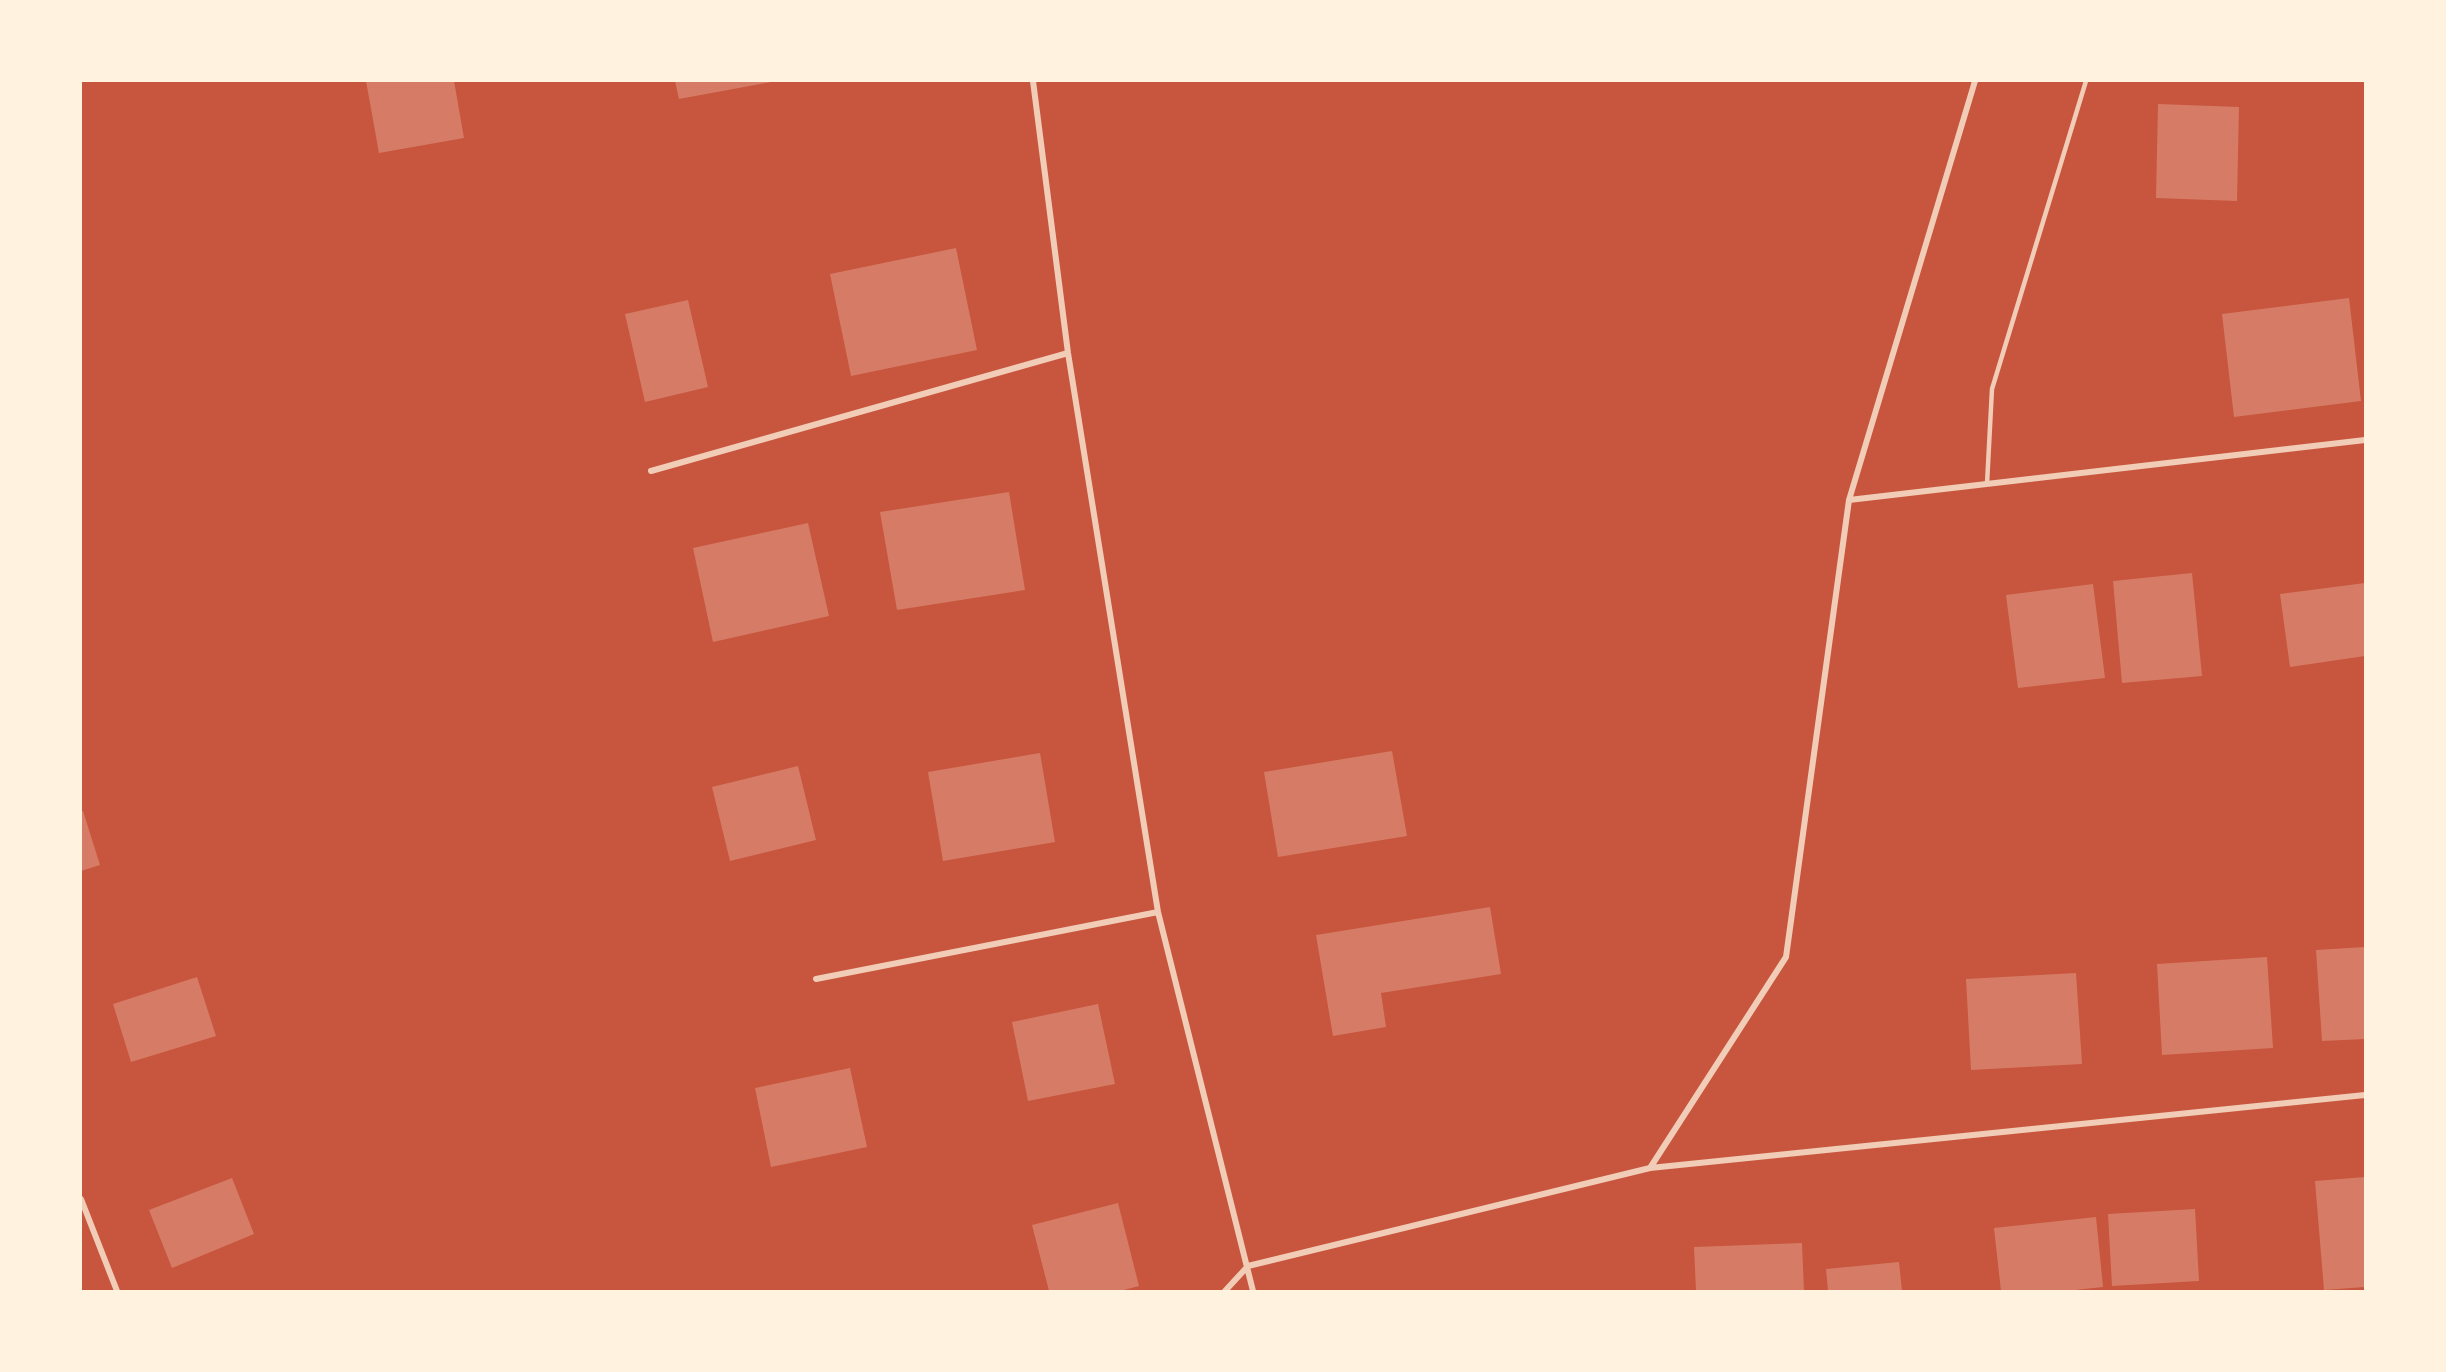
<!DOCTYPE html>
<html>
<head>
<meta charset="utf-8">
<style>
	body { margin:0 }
	#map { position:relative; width:2446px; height:1372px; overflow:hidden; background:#c8553d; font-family:Manrope,sans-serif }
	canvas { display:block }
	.frame { position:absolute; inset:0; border:82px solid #fff3e0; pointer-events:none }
</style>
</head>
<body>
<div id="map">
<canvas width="2446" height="1372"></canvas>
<div class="frame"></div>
</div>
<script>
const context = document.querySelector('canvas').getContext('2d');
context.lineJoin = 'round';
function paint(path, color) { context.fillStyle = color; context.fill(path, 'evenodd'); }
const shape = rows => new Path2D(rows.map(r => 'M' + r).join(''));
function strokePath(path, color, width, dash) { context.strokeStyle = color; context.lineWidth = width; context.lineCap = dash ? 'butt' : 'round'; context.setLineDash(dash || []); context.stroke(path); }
const building = shape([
	[366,81,454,81,464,138,379,153],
	[675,81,771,81,771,82,679,99],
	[2158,104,2239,107,2237,201,2156,198],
	[956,248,977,350,851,376,830,274],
	[2349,298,2361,401,2234,417,2222,314],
	[688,300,708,387,645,402,625,314],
	[1009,492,1025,590,897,610,880,512],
	[808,523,829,616,713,642,693,548],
	[2192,573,2202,676,2122,683,2113,581],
	[2365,583,2365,656,2290,667,2280,594],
	[2093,584,2105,678,2018,688,2006,595],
	[1392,751,1407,836,1278,857,1264,772],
	[1040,753,1055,842,943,861,928,772],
	[798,766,816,840,730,861,712,787],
	[83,811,100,865,81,871,81,812],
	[1490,907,1501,974,1381,993,1386,1027,1333,1036,1316,935],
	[2365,947,2365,1039,2322,1041,2316,950],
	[2267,957,2273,1048,2162,1055,2157,964],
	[2076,973,2082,1064,1971,1070,1966,979],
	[197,977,216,1036,131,1062,113,1004],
	[1098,1004,1115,1084,1028,1101,1012,1022],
	[850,1068,867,1147,771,1167,755,1088],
	[2365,1177,2365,1287,2324,1290,2315,1181],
	[232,1178,254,1234,172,1268,149,1210],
	[1118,1203,1139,1286,1120,1291,1049,1291,1032,1225],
	[2195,1209,2199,1281,2112,1286,2108,1214],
	[2096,1217,2103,1287,2066,1291,2001,1291,1994,1228],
	[1802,1243,1804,1291,1696,1291,1694,1247],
	[1899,1262,1902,1291,1828,1291,1826,1269]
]);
const service = shape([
	[1987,484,1992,389,2086,81]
]);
const minor = shape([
	[1033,81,1068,353,1158,912,1253,1291],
	[651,471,1068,353],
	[1849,500,2365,440],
	[816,979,1158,912],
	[1650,1168,1786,957,1849,500,1975,81],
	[81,1199,117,1291],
	[1225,1291,1248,1266,1650,1168,2365,1095]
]);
paint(building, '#d67c66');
strokePath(service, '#f1ccb7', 4.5);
strokePath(minor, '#f1ccb7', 6);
</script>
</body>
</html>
